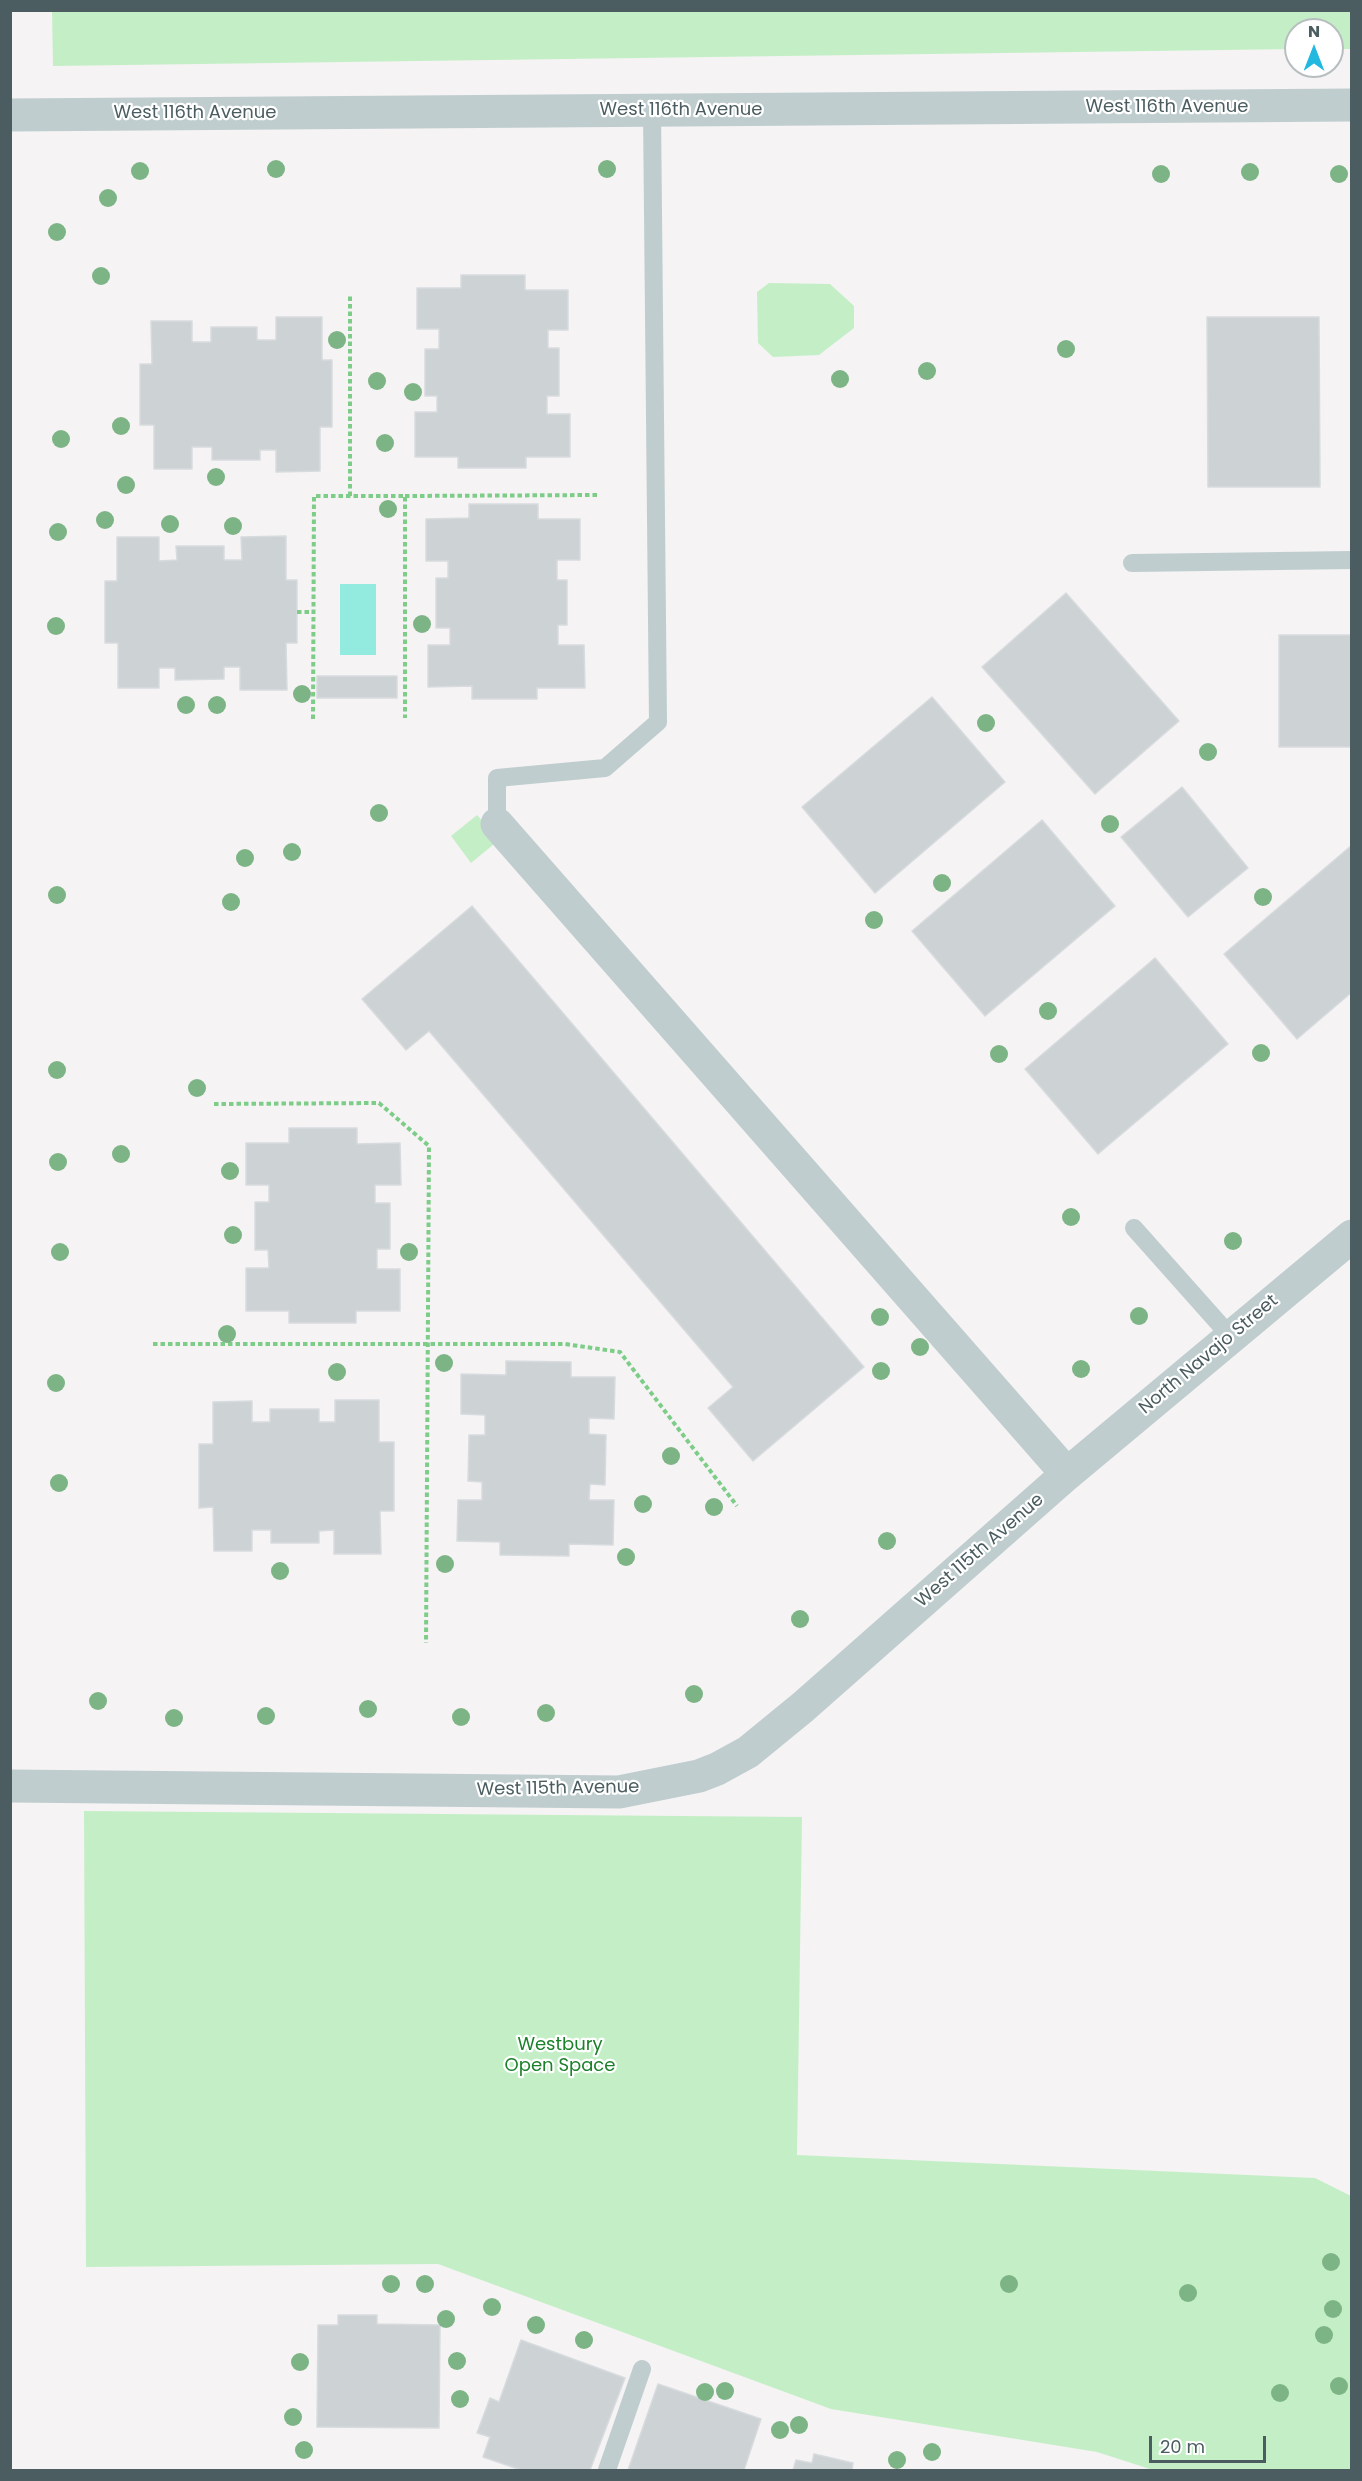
<!DOCTYPE html>
<html>
<head>
<meta charset="utf-8">
<style>
	body { margin:0 }
	#map { position:relative; width:1362px; height:2481px; overflow:hidden; background:#f5f3f4; font-family:Poppins,sans-serif }
	canvas { display:block }
	.frame { position:absolute; inset:0; border:12px solid #4b5d60; pointer-events:none }
	.north { position:absolute; left:1284px; top:18px; width:60px; height:60px; box-sizing:border-box; background:#fff; border:2px solid #b7bebf; border-radius:50%; rotate:0deg; font-size:16px; font-weight:700; line-height:24px; text-align:center; color:#4b5d60 }
	.north::after { content:''; display:block; margin:auto; width:21px; height:27px; background:#22b8e0; clip-path:polygon(50% 0,100% 100%,50% 72%,0 100%) }
	.scale { position:absolute; left:1149px; top:2436px; width:117px; height:27px; box-sizing:border-box; border:3px solid #4b5d60; border-top:0; padding-left:8px; font-size:18px; line-height:21px; white-space:nowrap; color:#4b5d60; -webkit-text-stroke:4px #fff; paint-order:stroke }
</style>
</head>
<body>
<div id="map">
<canvas width="1362" height="2481"></canvas>
<div class="frame"></div>
<div class="north">N</div>
<div class="scale">20 m</div>
</div>
<script>
const context = document.querySelector('canvas').getContext('2d');
context.lineJoin = 'round';
function paint(path, color) { context.fillStyle = color; context.fill(path, 'evenodd'); }
const shape = rows => new Path2D(rows.map(r => 'M' + r).join(''));
function strokePath(path, color, width, dash) { context.strokeStyle = color; context.lineWidth = width; context.lineCap = dash ? 'butt' : 'round'; context.setLineDash(dash || []); context.stroke(path); }
function write(font, color, halo, rows, align = 'center') {
  context.font = font + ' Poppins,sans-serif'; context.lineWidth = 4.5; context.setLineDash([]); context.textBaseline = 'middle'; context.strokeStyle = halo; context.fillStyle = color; for (const [text, x, y, turn = 0] of rows) {
    context.save(); context.translate(x, y); context.rotate((+turn || 0) * Math.PI / 180); context.textAlign = isNaN(turn) ? turn : align; if (halo) context.strokeText(text, 0, 0); context.fillText(text, 0, 0); context.restore();
  }
}
const green = shape([
	[1351,10,1351,49,1332,49,1332,30,1296,30,1296,49,53,66,52,10],
	[769,283,830,284,854,306,854,328,819,355,773,357,758,343,757,292],
	[477,815,499,840,471,863,451,836],
	[84,1811,802,1817,797,2155,1315,2178,1351,2196,1351,2470,1153,2470,1097,2452,831,2409,438,2264,86,2267]
]);
const water = shape([
	[340,584,376,584,376,655,340,655]
]);
const building = shape([
	[461,275,525,275,525,290,568,290,568,330,548,330,548,348,559,348,559,396,547,396,547,414,570,414,570,457,526,457,526,468,458,468,458,457,415,457,415,412,437,412,437,396,425,396,425,349,439,349,439,329,417,329,417,288,461,288,461,275],
	[276,317,322,317,322,360,332,360,332,427,320,427,320,471,276,472,276,450,260,450,260,460,212,460,212,447,192,447,192,469,154,469,154,425,140,425,140,364,152,364,151,321,192,321,192,342,211,342,211,327,257,327,257,340,276,340,276,317],
	[1207,317,1319,317,1320,487,1208,487,1207,317],
	[469,504,538,504,538,519,580,519,580,560,557,560,557,580,567,580,567,625,558,625,558,645,584,645,585,688,537,688,537,699,472,699,472,686,428,687,428,645,450,645,450,628,436,628,436,578,448,578,448,561,426,561,426,519,469,518,469,504],
	[286,536,286,580,297,580,297,643,286,643,287,690,240,690,240,667,224,667,224,679,175,680,175,668,159,668,159,688,118,688,118,643,105,643,105,581,117,581,117,537,159,537,159,561,177,560,176,546,224,546,224,560,242,560,241,537,286,536],
	[1066,593,1179,721,1095,794,982,667,1066,593],
	[1279,635,1352,635,1352,747,1279,747,1279,635],
	[317,676,397,676,397,698,317,698,317,676],
	[932,697,1005,782,875,893,802,807,932,697],
	[1182,787,1248,868,1188,917,1121,837,1182,787],
	[1042,820,1115,906,985,1016,912,931,1042,820],
	[1352,845,1352,992,1297,1039,1224,954,1352,845],
	[472,906,864,1367,753,1461,708,1408,733,1387,429,1031,406,1050,362,999,472,906],
	[1155,958,1228,1044,1098,1154,1025,1069,1155,958],
	[289,1128,357,1128,357,1144,400,1143,401,1185,375,1185,375,1203,390,1203,390,1249,377,1249,377,1269,400,1269,400,1311,356,1311,356,1323,289,1323,289,1311,246,1311,246,1268,269,1268,268,1250,255,1250,255,1202,269,1202,269,1185,246,1185,246,1143,289,1143,289,1128],
	[506,1361,571,1362,571,1377,615,1377,614,1419,589,1418,589,1434,606,1435,605,1485,590,1484,589,1500,614,1500,613,1545,569,1544,569,1556,500,1555,500,1542,457,1541,458,1500,482,1500,482,1482,468,1481,469,1435,485,1435,485,1415,461,1414,461,1374,506,1375,506,1361],
	[335,1400,379,1400,379,1442,394,1442,394,1511,380,1511,381,1554,334,1554,334,1530,319,1531,319,1543,271,1543,271,1530,252,1530,252,1551,214,1551,213,1507,199,1508,199,1444,213,1444,213,1402,252,1401,252,1422,270,1422,270,1409,319,1409,319,1422,335,1422,335,1400],
	[338,2315,377,2315,377,2324,440,2325,439,2428,317,2427,318,2325,338,2325,338,2315],
	[521,2340,625,2378,590,2470,521,2470,483,2457,490,2437,477,2433,490,2398,499,2402,521,2340],
	[658,2384,761,2419,744,2470,628,2470,658,2384],
	[814,2454,853,2463,852,2470,793,2470,796,2460,812,2463,814,2454]
]);
const path = shape([
	[350,496,350,296],
	[405,496,598,495],
	[297,612,314,612],
	[313,719,314,496,405,496,405,718],
	[214,1104,379,1103,429,1146,426,1643],
	[153,1344,565,1344,620,1352,737,1506]
]);
const service = shape([
	[1132,563,1352,560],
	[497,824,497,778,605,768,658,722,652,111],
	[1134,1228,1231,1337],
	[607,2470,642,2369]
]);
const minor = shape([
	[10,115,1352,105],
	[497,824,1067,1474],
	[10,1786,619,1792,699,1776,717,1769,748,1752,803,1707,1067,1474,1352,1236]
]);
const trees = [
	[276,169],
	[607,169],
	[140,171],
	[1250,172],
	[1161,174],
	[1339,174],
	[108,198],
	[57,232],
	[101,276],
	[337,340],
	[1066,349],
	[927,371],
	[840,379],
	[377,381],
	[413,392],
	[121,426],
	[61,439],
	[385,443],
	[216,477],
	[126,485],
	[388,509],
	[105,520],
	[170,524],
	[233,526],
	[58,532],
	[422,624],
	[56,626],
	[302,694],
	[186,705],
	[217,705],
	[986,723],
	[1208,752],
	[379,813],
	[1110,824],
	[292,852],
	[245,858],
	[942,883],
	[57,895],
	[1263,897],
	[231,902],
	[874,920],
	[1048,1011],
	[1261,1053],
	[999,1054],
	[57,1070],
	[197,1088],
	[121,1154],
	[58,1162],
	[230,1171],
	[1071,1217],
	[233,1235],
	[1233,1241],
	[60,1252],
	[409,1252],
	[1139,1316],
	[880,1317],
	[227,1334],
	[920,1347],
	[444,1363],
	[1081,1369],
	[881,1371],
	[337,1372],
	[56,1383],
	[671,1456],
	[59,1483],
	[643,1504],
	[714,1507],
	[887,1541],
	[626,1557],
	[445,1564],
	[280,1571],
	[800,1619],
	[694,1694],
	[98,1701],
	[368,1709],
	[546,1713],
	[266,1716],
	[461,1717],
	[174,1718],
	[1331,2262],
	[391,2284],
	[425,2284],
	[1009,2284],
	[1188,2293],
	[492,2307],
	[1333,2309],
	[446,2319],
	[536,2325],
	[1324,2335],
	[584,2340],
	[457,2361],
	[300,2362],
	[1339,2386],
	[725,2391],
	[705,2392],
	[1280,2393],
	[460,2399],
	[293,2417],
	[799,2425],
	[780,2430],
	[304,2450],
	[932,2452],
	[897,2460]
];
const streetNames = [
	["West 116th Avenue",1167,107],
	["West 116th Avenue",681,110],
	["West 116th Avenue",195,113],
	["North Navajo Street",1209,1355,-40],
	["West 115th Avenue",980,1551,-41],
	["West 115th Avenue",558,1789,-1]
];
const parkNames = [
	["Westbury",560,2045],
	["Open Space",560,2066]
];
paint(green, '#c4efc6');
paint(water, '#93eade');
paint(building, '#cdd2d5');
strokePath(building, '#d7dbde', 1.5);
strokePath(path, '#7dcd89', 4, [4.5, 3]);
strokePath(service, '#bfcdce', 18);
strokePath(minor, '#bfcdce', 33);
context.fillStyle = '#7db485';
for (const [x, y] of trees) { context.beginPath(); context.arc(x, y, 9, 0, 2 * Math.PI); context.fill(); }
write('18px', '#4b5d60', '#fff', streetNames);
write('18px', '#1b812a', '#fff', parkNames);
</script>
</body>
</html>
